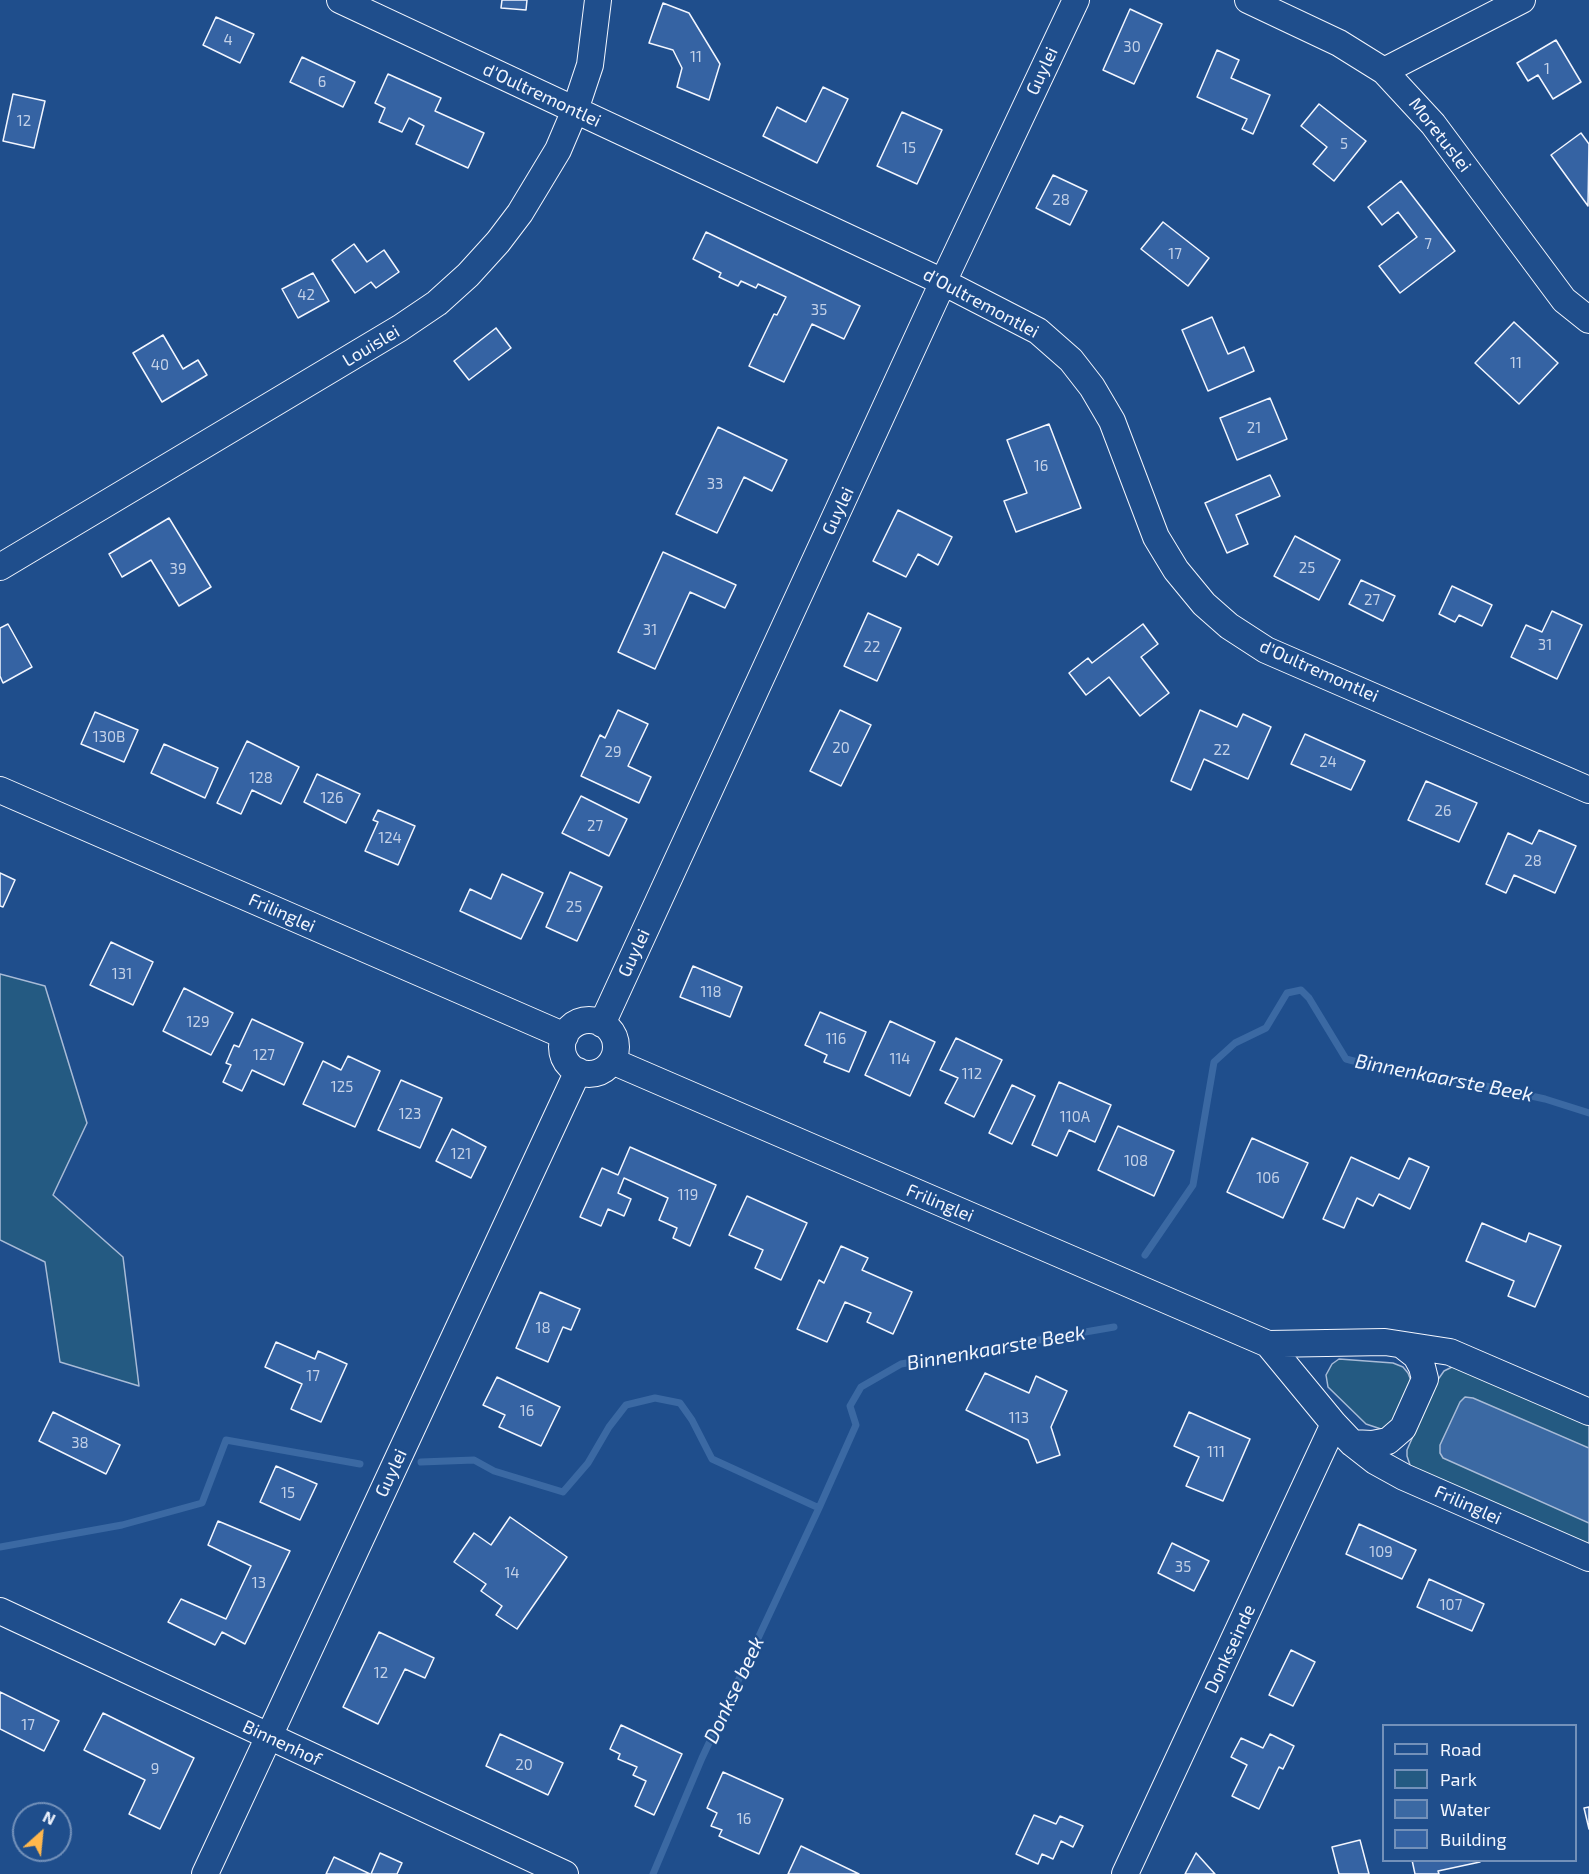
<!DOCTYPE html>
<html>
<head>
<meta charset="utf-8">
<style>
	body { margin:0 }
	#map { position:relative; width:1589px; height:1874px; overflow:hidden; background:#1f4e8c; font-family:"Exo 2",sans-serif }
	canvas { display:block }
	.legend { position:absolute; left:1382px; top:1724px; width:195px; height:138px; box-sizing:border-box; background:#1f4e8c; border:2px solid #7391ba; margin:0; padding:8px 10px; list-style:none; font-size:18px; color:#f2f6ff }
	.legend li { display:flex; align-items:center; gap:12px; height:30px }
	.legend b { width:30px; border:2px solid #7391ba }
	.north { position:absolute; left:12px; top:1802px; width:60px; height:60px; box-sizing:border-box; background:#1f4e8c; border:2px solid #7391ba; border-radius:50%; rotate:27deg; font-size:16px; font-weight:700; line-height:24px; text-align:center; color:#f2f6ff }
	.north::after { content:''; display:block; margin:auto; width:21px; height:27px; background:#ffb74d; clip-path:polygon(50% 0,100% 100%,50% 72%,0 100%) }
</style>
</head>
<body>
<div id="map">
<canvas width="1589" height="1874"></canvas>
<ul class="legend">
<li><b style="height:8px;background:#1f4e8c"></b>Road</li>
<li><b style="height:16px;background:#245a82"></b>Park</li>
<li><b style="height:16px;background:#3b69a3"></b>Water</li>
<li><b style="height:16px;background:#3563a3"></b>Building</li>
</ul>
<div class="north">N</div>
</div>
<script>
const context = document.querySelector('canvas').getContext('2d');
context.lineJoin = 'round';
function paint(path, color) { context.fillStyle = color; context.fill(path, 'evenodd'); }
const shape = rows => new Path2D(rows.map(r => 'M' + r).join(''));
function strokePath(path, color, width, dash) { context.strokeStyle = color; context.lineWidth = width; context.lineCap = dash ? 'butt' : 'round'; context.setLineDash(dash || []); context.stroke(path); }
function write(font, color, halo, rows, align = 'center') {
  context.font = font + ' "Exo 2",sans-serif'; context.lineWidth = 4.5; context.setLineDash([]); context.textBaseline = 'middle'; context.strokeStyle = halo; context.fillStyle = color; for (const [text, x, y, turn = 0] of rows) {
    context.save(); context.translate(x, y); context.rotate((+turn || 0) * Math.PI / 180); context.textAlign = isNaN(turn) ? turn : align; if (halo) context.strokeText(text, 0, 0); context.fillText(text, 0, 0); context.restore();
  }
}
const green = shape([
	[0,974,45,986,87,1123,53,1195,123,1257,139,1386,60,1362,45,1262,0,1240,0,974],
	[1339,1359,1393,1363,1403,1367,1408,1373,1412,1383,1400,1416,1387,1428,1381,1429,1366,1424,1328,1387,1326,1375,1332,1364,1339,1359],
	[1452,1367,1457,1367,1589,1423,1589,1547,1413,1469,1410,1465,1407,1456,1407,1450,1437,1381,1444,1371,1452,1367]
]);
const water = shape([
	[1465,1397,1473,1398,1589,1448,1589,1523,1443,1458,1440,1453,1440,1445,1460,1402,1465,1397]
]);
const stream = shape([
	[1145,1255,1193,1185,1214,1062,1235,1043,1266,1028,1287,993,1301,990,1309,998,1346,1059,1384,1069,1430,1074,1545,1099,1589,1113],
	[421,1462,474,1460,494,1471,563,1492,588,1463,609,1427,626,1405,655,1398,680,1403,692,1420,712,1459,819,1508,856,1425,850,1406,861,1387,901,1364,1114,1327],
	[0,1547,122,1525,202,1503,226,1440,360,1464],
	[653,1874,702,1758,819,1508]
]);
const building = shape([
	[502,0,527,0,526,10,501,8,502,0],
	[663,3,689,13,720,64,709,100,677,87,682,68,673,50,649,43,663,3],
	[1130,9,1162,24,1134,84,1103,70,1130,9],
	[216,17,254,34,240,63,203,45,216,17],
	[1556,40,1581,82,1553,99,1538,75,1528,81,1517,63,1556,40],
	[1217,50,1239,60,1231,78,1270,95,1253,134,1242,129,1247,119,1197,97,1217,50],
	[302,57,355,82,343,107,290,82,302,57],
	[388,74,441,98,435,111,484,133,468,168,416,144,424,126,409,118,402,132,379,122,385,108,375,103,388,74],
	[823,87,848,99,817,163,763,136,777,107,806,122,823,87],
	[13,94,45,101,34,148,3,141,13,94],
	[1319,104,1366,141,1334,181,1313,164,1327,147,1301,126,1319,104],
	[902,112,942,130,917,184,877,166,902,112],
	[1581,133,1589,144,1588,206,1551,155,1581,133],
	[1053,175,1087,191,1070,225,1036,208,1053,175],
	[1401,181,1455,251,1400,293,1379,266,1417,237,1398,212,1382,225,1368,207,1401,181],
	[1163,222,1209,258,1188,286,1141,249,1163,222],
	[706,232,860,306,844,339,812,324,784,382,749,366,774,314,777,315,786,297,758,284,756,288,741,281,738,286,719,277,721,273,693,259,706,232],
	[354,244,367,262,384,250,399,272,376,288,371,282,355,293,332,260,354,244],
	[313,273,329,301,298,318,282,289,313,273],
	[1212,317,1228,354,1244,347,1254,371,1208,391,1182,330,1212,317],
	[1514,322,1558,363,1519,404,1475,363,1514,322],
	[496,328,511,348,469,380,454,361,496,328],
	[163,335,183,369,198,360,207,375,162,402,133,353,163,335],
	[1270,398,1287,439,1237,460,1220,418,1270,398],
	[1049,424,1081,508,1016,532,1004,501,1027,493,1007,440,1049,424],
	[718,427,787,460,772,491,744,477,717,533,676,514,718,427],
	[1270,475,1280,496,1236,515,1248,544,1227,553,1205,503,1270,475],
	[898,510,952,537,938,565,918,554,906,577,873,561,898,510],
	[169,518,211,587,179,606,151,560,122,577,109,554,169,518],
	[1295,536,1340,560,1319,600,1274,576,1295,536],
	[663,552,736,585,725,608,690,592,655,669,618,652,663,552],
	[1361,580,1395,596,1383,621,1349,604,1361,580],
	[1452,586,1492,605,1482,626,1459,615,1455,622,1439,614,1452,586],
	[1552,611,1582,625,1557,679,1511,657,1526,625,1542,632,1552,611],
	[868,613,901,628,877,681,844,666,868,613],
	[8,624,32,667,3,683,0,676,0,628,8,624],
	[1143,624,1158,644,1141,657,1169,693,1140,716,1109,677,1086,695,1069,673,1088,658,1092,663,1143,624],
	[618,710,648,724,628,766,651,777,639,803,581,776,600,735,605,738,618,710],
	[840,710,871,725,841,786,810,771,840,710],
	[1200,710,1237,727,1243,714,1271,727,1248,779,1204,759,1191,790,1171,781,1200,710],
	[95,712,138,730,124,762,81,744,95,712],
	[1305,734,1365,761,1351,790,1291,764,1305,734],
	[247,741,299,767,281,804,252,790,241,814,217,803,247,741],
	[164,744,218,768,205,798,151,773,164,744],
	[317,774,360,794,346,823,304,802,317,774],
	[1426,781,1477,803,1459,842,1408,820,1426,781],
	[581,796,627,819,609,856,562,833,581,796],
	[378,810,415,826,398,865,365,851,378,822,373,820,378,810],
	[1539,830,1576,846,1555,893,1514,875,1506,893,1486,884,1508,833,1532,844,1539,830],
	[570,872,602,887,577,941,546,927,570,872],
	[0,873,15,880,3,907,0,906,0,873],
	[502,874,543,893,521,939,460,911,470,889,491,899,502,874],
	[111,942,153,962,133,1005,90,985,111,942],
	[693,966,742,987,730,1017,680,997,693,966],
	[184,988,233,1013,211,1055,163,1031,184,988],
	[820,1012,866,1032,849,1072,824,1062,827,1055,805,1045,820,1012],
	[252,1019,303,1043,284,1085,252,1070,242,1091,223,1082,231,1065,226,1063,234,1045,239,1047,252,1019],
	[890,1021,935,1042,910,1096,865,1075,890,1021],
	[956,1038,1002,1060,974,1117,945,1103,958,1078,940,1070,956,1038],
	[348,1056,380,1071,355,1127,303,1104,323,1061,341,1070,348,1056],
	[401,1080,442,1098,420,1148,378,1130,401,1080],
	[1059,1082,1111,1105,1095,1142,1069,1130,1057,1156,1032,1145,1059,1082],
	[1012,1085,1035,1096,1012,1144,989,1133,1012,1085],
	[1118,1126,1174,1151,1154,1196,1098,1170,1118,1126],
	[452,1129,486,1147,471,1178,436,1161,452,1129],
	[1252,1138,1308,1163,1283,1218,1227,1192,1252,1138],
	[630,1147,716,1185,690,1246,673,1238,677,1228,659,1220,668,1198,624,1178,618,1193,631,1199,624,1216,608,1209,601,1226,580,1217,602,1168,618,1175,630,1147],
	[1351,1157,1399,1179,1409,1158,1429,1167,1410,1209,1379,1194,1373,1206,1357,1198,1344,1228,1323,1219,1351,1157],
	[747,1196,807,1223,781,1280,755,1268,763,1250,729,1235,747,1196],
	[1482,1223,1526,1242,1529,1233,1561,1246,1535,1307,1508,1296,1514,1281,1466,1261,1482,1223],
	[841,1246,868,1258,862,1270,912,1292,893,1334,867,1322,871,1313,845,1302,827,1342,797,1329,819,1280,824,1283,841,1246],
	[540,1292,580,1309,571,1330,563,1327,548,1362,516,1348,540,1292],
	[276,1342,315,1359,318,1351,347,1364,321,1422,291,1409,302,1384,265,1367,276,1342],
	[985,1373,1029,1393,1036,1376,1067,1391,1051,1427,1060,1455,1037,1463,1028,1440,966,1410,985,1373],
	[497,1377,560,1407,541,1446,499,1427,505,1415,483,1405,497,1377],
	[53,1412,120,1445,106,1474,39,1441,53,1412],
	[1189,1412,1250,1439,1223,1501,1186,1486,1199,1457,1174,1446,1189,1412],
	[276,1466,317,1484,300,1520,260,1502,276,1466],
	[510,1517,567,1557,517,1629,496,1615,502,1606,481,1591,486,1584,454,1562,474,1533,491,1545,510,1517],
	[218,1521,290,1551,245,1644,222,1632,215,1645,168,1622,181,1599,226,1619,251,1566,208,1545,218,1521],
	[1359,1524,1416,1550,1402,1579,1346,1554,1359,1524],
	[1172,1543,1209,1561,1194,1591,1158,1573,1172,1543],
	[1429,1579,1484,1604,1472,1631,1417,1607,1429,1579],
	[379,1632,434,1658,425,1678,405,1669,378,1724,343,1707,379,1632],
	[1291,1650,1315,1662,1293,1706,1269,1695,1291,1650],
	[0,1692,59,1721,44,1751,0,1729,0,1692],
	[103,1713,194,1758,160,1829,129,1814,145,1780,84,1750,103,1713],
	[621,1725,682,1754,654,1815,635,1806,646,1781,633,1775,637,1767,618,1759,620,1754,610,1749,621,1725],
	[500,1734,563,1763,548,1795,486,1766,500,1734],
	[1270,1734,1294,1746,1283,1769,1279,1767,1259,1809,1232,1796,1247,1765,1231,1757,1241,1738,1263,1748,1270,1734],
	[723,1772,783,1799,759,1854,719,1836,722,1830,711,1826,717,1813,707,1808,723,1772],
	[1589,1807,1589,1829,1584,1808,1589,1807],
	[1034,1815,1056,1824,1060,1816,1083,1826,1073,1847,1061,1841,1053,1859,1042,1854,1038,1864,1016,1854,1034,1815],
	[1360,1840,1369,1874,1339,1874,1332,1847,1360,1840],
	[801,1846,859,1874,788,1874,801,1846],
	[380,1853,402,1863,397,1874,371,1874,380,1853],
	[1196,1853,1215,1874,1185,1874,1196,1853],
	[334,1857,370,1874,326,1874,334,1857],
	[1412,1860,1480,1860,1480,1862,1438,1871,1439,1874,1415,1874,1412,1860]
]);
const minor = shape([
	[340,0,943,282,1038,331,1071,360,1092,387,1112,421,1156,537,1176,570,1204,604,1229,626,1266,650,1589,790],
	[1248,0,1339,43,1384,71,1433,124,1564,300,1589,320],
	[1384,71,1522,0],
	[0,567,400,328,437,303,468,275,498,242,520,213,558,150,575,110,590,65,598,0],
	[0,790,565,1036],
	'562 1047a27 27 0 1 1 54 0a27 27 0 1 1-54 0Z',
	[602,1024,943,282,1076,0],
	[612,1061,1268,1344,1385,1342,1450,1352,1589,1412],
	[1268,1344,1334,1424,1352,1443,1375,1461,1404,1477,1589,1558],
	[1352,1443,1372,1444,1388,1441,1403,1428,1425,1379,1422,1367,1416,1356,1402,1345],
	[0,1611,565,1874],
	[205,1874,578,1071],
	[1125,1874,1334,1424]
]);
const numberNames = [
	["4",228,40],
	["30",1132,47],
	["11",696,57],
	["1",1547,69],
	["6",322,82],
	["12",24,121],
	["5",1344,144],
	["15",909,148],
	["28",1061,200],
	["7",1428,244],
	["17",1175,254],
	["42",306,295],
	["35",819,310],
	["11",1516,363],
	["40",160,365],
	["21",1254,428],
	["16",1041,466],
	["33",715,484],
	["25",1307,568],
	["39",178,569],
	["27",1372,600],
	["31",650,630],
	["31",1545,645],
	["22",872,647],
	["130B",109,737],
	["20",841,748],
	["22",1222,750],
	["29",613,752],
	["24",1328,762],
	["128",261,778],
	["126",332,798],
	["26",1443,811],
	["27",595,826],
	["124",390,838],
	["28",1533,861],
	["25",574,907],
	["131",122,974],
	["118",711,992],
	["129",198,1022],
	["116",836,1039],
	["127",264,1055],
	["114",900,1059],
	["112",972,1074],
	["125",342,1087],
	["123",410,1114],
	["110A",1075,1117],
	["121",461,1154],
	["108",1136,1161],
	["106",1268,1178],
	["119",688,1195],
	["18",543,1328],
	["17",313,1376],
	["16",527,1411],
	["113",1019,1418],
	["38",80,1443],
	["111",1216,1452],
	["15",288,1493],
	["109",1381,1552],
	["35",1183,1567],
	["14",512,1573],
	["13",259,1583],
	["107",1451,1605],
	["12",381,1673],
	["17",28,1725],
	["20",524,1765],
	["9",155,1769],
	["16",744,1819]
];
const streetNames = [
	["Guylei",1042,71,-65],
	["d'Oultremontlei",542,95,25],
	["Moretuslei",1440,135,52],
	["d'Oultremontlei",981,303,28],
	["Louislei",371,346,-31],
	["Guylei",838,511,-65],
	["d'Oultremontlei",1319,671,24],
	["Frilinglei",282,913,24],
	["Guylei",634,953,-65],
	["Frilinglei",940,1203,23],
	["Guylei",391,1473,-65],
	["Frilinglei",1468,1505,24],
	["Donkseinde",1230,1649,-65],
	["Binnenhof",282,1743,25]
];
const waterNames = [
	["Binnenkaarste Beek",1444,1078,11],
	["Binnenkaarste Beek",996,1348,-10],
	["Donkse beek",734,1690,-65]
];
paint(green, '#245a82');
strokePath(green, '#a8bbd7', 1.5);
paint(water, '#3b69a3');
strokePath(water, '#a8bbd7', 1.5);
strokePath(stream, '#3b69a3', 7);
paint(building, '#3563a3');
strokePath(building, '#f2f6ff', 1.5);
strokePath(minor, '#f2f6ff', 28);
strokePath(minor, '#1f4e8c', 26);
write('15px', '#c3d1e8', null, numberNames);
write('18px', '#f2f6ff', '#1f4e8c', streetNames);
write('italic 20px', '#f2f6ff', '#1f4e8c', waterNames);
</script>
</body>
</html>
